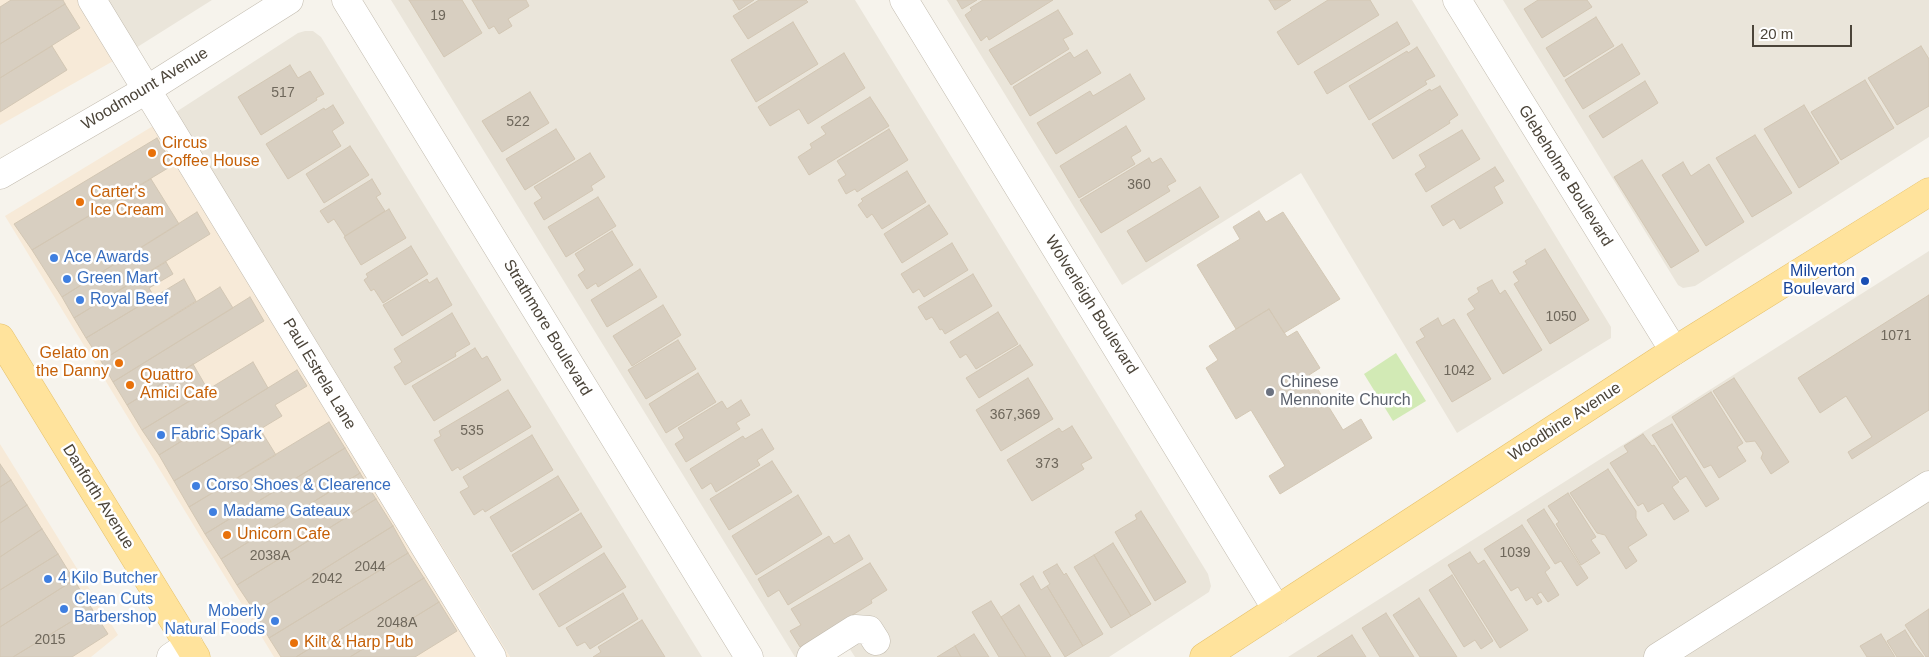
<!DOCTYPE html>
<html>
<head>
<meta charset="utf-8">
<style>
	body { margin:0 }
	#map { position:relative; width:1929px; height:657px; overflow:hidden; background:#f6f3ec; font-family:Helvetica,sans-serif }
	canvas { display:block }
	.scale { position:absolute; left:1752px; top:25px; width:100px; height:22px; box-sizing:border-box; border:2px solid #4b4439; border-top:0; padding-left:6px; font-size:15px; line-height:18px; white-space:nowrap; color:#4b4439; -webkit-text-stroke:4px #fff; paint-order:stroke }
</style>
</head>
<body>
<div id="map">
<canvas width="1929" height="657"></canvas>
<div class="scale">20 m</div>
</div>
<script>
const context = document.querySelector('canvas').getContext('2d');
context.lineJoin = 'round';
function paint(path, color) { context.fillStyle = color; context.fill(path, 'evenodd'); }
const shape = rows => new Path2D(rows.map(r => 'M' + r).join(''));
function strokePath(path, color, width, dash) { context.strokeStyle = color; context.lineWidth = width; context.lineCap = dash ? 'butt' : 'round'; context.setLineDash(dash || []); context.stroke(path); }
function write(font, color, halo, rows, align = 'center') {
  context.font = font + ' Helvetica,sans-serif'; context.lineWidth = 5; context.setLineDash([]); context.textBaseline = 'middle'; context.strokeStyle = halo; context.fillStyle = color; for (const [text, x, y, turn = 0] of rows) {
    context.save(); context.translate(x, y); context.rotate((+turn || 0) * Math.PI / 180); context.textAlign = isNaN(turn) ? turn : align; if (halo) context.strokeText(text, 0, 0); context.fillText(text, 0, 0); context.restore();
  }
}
const residential = shape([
	[100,0,212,0,131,51],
	[391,0,855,0,1208,574,1211,586,1209,592,1109,657,855,657,846,643,822,657,795,657],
	[947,0,1412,0,1611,327,1611,338,1457,433,1301,173,1122,285],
	[1503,0,1929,0,1929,137,1695,286,1683,288,1678,285],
	[305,31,313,31,321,37,702,657,510,657,176,112,298,33],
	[1929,251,1929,657,1288,657]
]);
const commercial = shape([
	[0,0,100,0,131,51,0,125],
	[176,112,510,657,274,657,5,216],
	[0,444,118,635,91,657,0,657]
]);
const green = shape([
	[1396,353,1426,401,1393,421,1364,374]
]);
const building = shape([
	[11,0,63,0,65,4,0,44,0,7,11,0],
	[409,0,462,0,482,33,444,57,409,0],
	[472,0,526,0,529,6,508,19,512,26,499,34,494,26,489,29,472,0],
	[733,0,754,0,739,10,733,0],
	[759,0,806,0,808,2,748,39,733,16,759,0],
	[957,0,977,0,962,9,957,0],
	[983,0,1053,0,989,40,987,36,981,41,965,15,972,10,970,8,983,0],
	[1269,0,1291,0,1275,10,1269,0],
	[1328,0,1370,0,1379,15,1298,65,1277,32,1328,0],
	[1538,0,1587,0,1592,7,1542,38,1524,9,1538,0],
	[65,4,80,28,0,78,0,44,65,4],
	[1058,10,1073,34,1063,39,1069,49,1011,85,989,50,1058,10],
	[1596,17,1614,46,1564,77,1546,48,1596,17],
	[793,22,818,64,756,102,731,60,793,22],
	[1397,22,1410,44,1327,94,1314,72,1397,22],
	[1622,44,1640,74,1583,109,1565,80,1622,44],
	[52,46,67,70,0,112,0,78,52,46],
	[1921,46,1929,59,1929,106,1897,125,1868,78,1921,46],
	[1417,47,1435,76,1425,81,1427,84,1369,120,1349,86,1407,51,1408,53,1417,47],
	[1087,50,1101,73,1030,116,1013,87,1070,52,1074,58,1087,50],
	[844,53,865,88,808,124,799,109,770,126,758,107,844,53],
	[290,65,298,78,310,71,324,94,316,98,317,100,261,135,238,97,290,65],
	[1130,74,1145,99,1056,154,1037,123,1090,91,1093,96,1130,74],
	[1865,80,1894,128,1841,160,1811,112,1865,80],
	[1645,81,1658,103,1603,138,1589,116,1645,81],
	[1440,86,1458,115,1449,121,1450,123,1393,159,1372,124,1430,89,1431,91,1440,86],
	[530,92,549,123,502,152,482,121,530,92],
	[870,97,889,126,809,175,798,157,812,148,810,144,826,134,821,127,870,97],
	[333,105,344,123,332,131,341,146,288,179,266,144,324,108,325,110,333,105],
	[1804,105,1839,163,1799,188,1764,129,1804,105],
	[1126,126,1141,151,1131,157,1135,164,1079,198,1060,166,1126,126],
	[556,129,575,159,525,190,506,159,556,129],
	[889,129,908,160,857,192,855,189,846,194,838,180,846,175,837,161,889,129],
	[1462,130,1480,159,1426,192,1415,174,1426,167,1419,155,1462,130],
	[1755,135,1792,193,1752,217,1716,158,1755,135],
	[157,138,173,165,32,250,14,224,157,138],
	[350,146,369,175,324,203,306,174,350,146],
	[590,153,605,177,591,186,593,190,544,220,534,203,542,198,534,187,590,153],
	[1149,158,1152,163,1161,158,1176,181,1167,186,1170,191,1101,233,1080,200,1149,158],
	[1642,160,1699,251,1671,268,1614,177,1642,160],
	[1683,162,1691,176,1709,164,1744,222,1706,246,1662,175,1683,162],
	[1495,167,1504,181,1494,187,1503,203,1460,229,1454,219,1443,226,1431,206,1495,167],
	[907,171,926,202,882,229,872,214,867,218,858,205,863,201,861,199,907,171],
	[151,179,179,224,62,297,32,250,151,179],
	[372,179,381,194,376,197,385,211,345,236,334,219,328,223,320,211,372,179],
	[1200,187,1219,217,1146,262,1127,231,1200,187],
	[598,197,616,226,566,257,548,227,598,197],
	[929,205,948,234,902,263,884,234,929,205],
	[389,209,406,238,361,265,344,237,389,209],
	[1259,211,1266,222,1283,212,1340,299,1284,333,1269,309,1236,329,1197,265,1240,239,1233,227,1259,211],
	[197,212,210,234,74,318,62,297,197,212],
	[612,231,633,265,598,287,596,283,587,289,578,275,585,270,575,254,612,231],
	[952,243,968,270,924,297,919,289,913,293,901,274,952,243],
	[411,246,428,274,383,303,374,289,371,291,364,280,368,277,366,274,411,246],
	[1545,249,1589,320,1550,344,1514,284,1519,281,1513,272,1527,264,1525,261,1545,249],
	[166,262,173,274,149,288,154,297,86,338,74,318,166,262],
	[640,269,657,297,607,327,591,300,640,269],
	[973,274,992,306,945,334,942,329,940,330,932,317,926,320,918,307,973,274],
	[437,278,452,305,402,336,383,305,427,279,429,283,437,278],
	[184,279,196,301,101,361,86,338,184,279],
	[1492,280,1500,294,1505,290,1542,350,1503,374,1467,314,1475,309,1468,299,1479,292,1477,288,1492,280],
	[220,287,233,308,113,382,101,361,220,287],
	[1929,295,1929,410,1852,459,1848,452,1872,437,1846,396,1820,413,1798,378,1929,295],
	[250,297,264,321,127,405,113,382,250,297],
	[663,305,681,335,632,366,613,336,663,305],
	[1269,309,1287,337,1297,331,1320,368,1309,375,1343,430,1361,419,1372,438,1280,494,1269,476,1285,466,1251,410,1236,419,1206,368,1218,360,1209,346,1269,309],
	[998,312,1018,344,976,369,966,354,960,358,950,342,998,312],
	[452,313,470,344,455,353,456,356,405,385,394,367,402,362,394,349,452,313],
	[1438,318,1442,326,1454,319,1491,379,1452,402,1416,342,1425,337,1420,329,1438,318],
	[678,340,696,369,646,399,628,370,678,340],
	[1020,345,1033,365,979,398,966,378,1020,345],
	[475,348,482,359,487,356,501,380,434,421,412,386,475,348],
	[253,362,268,388,159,455,142,430,253,362],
	[193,364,208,390,142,430,127,405,193,364],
	[297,370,307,386,275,405,282,416,174,481,159,455,297,370],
	[698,373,716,402,666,433,649,404,698,373],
	[1028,378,1053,419,1001,451,976,410,1028,378],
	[1734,378,1789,462,1771,474,1761,458,1763,453,1755,441,1746,442,1713,391,1734,378],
	[508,390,531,427,460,470,458,467,452,471,434,440,441,436,439,431,508,390],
	[1711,392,1743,443,1737,447,1746,461,1719,478,1711,465,1704,468,1672,417,1711,392],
	[741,400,750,415,736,423,740,429,686,462,675,444,684,438,678,428,722,401,727,409,741,400],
	[329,422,345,448,205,534,189,507,329,422],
	[1672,424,1719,499,1706,507,1686,476,1680,480,1652,435,1672,424],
	[1072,426,1092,458,1081,464,1084,469,1032,501,1007,460,1059,428,1062,432,1072,426],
	[260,429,276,455,189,507,174,481,260,429],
	[762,429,774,449,757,460,760,465,716,492,711,483,702,489,690,469,743,436,745,439,762,429],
	[1643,434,1652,446,1654,445,1679,482,1672,487,1689,511,1674,520,1663,503,1648,512,1643,503,1638,506,1610,463,1628,452,1624,446,1643,434],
	[532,435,553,470,485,512,483,509,474,515,460,492,469,487,463,477,532,435],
	[345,448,360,473,221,559,205,534,345,448],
	[772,461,792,492,729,530,710,499,772,461],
	[0,464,11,480,0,487,0,464],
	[1608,469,1636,511,1636,518,1647,535,1628,547,1637,561,1626,569,1605,535,1597,533,1570,493,1608,469],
	[360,473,376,499,237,585,221,559,360,473],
	[558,476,579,510,511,552,490,517,558,476],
	[11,480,27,505,0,523,0,487,11,480],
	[1568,493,1596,537,1591,540,1600,553,1581,565,1556,524,1559,522,1548,506,1568,493],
	[798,495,822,534,756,575,732,536,798,495],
	[376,499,393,526,255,612,237,585,376,499],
	[27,505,42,529,0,557,0,523,27,505],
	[1544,509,1588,578,1577,586,1561,561,1555,564,1527,520,1544,509],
	[1141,511,1186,582,1155,601,1115,532,1137,519,1135,515,1141,511],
	[581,513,602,547,533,590,512,555,581,513],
	[1522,525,1550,568,1545,572,1559,595,1548,602,1541,592,1537,594,1542,602,1537,605,1532,597,1526,601,1518,587,1511,591,1484,549,1522,525],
	[393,526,408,553,269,638,255,612,393,526],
	[42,529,58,554,0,590,0,557,42,529],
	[849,535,863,559,788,605,779,590,768,597,758,579,829,536,834,544,849,535],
	[1113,543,1151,604,1131,616,1094,555,1113,543],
	[1470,552,1478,564,1484,560,1528,630,1500,648,1448,565,1470,552],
	[408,553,424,578,296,657,281,657,269,638,408,553],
	[604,553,626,587,559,627,539,594,604,553],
	[58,554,74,580,0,627,0,590,58,554],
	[1094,555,1131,616,1111,628,1074,567,1094,555],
	[870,563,887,590,871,600,872,603,800,647,790,631,801,625,791,609,870,563],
	[1057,564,1064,575,1066,573,1103,634,1083,646,1047,586,1050,584,1043,572,1057,564],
	[1452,575,1493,641,1481,649,1475,640,1464,647,1429,590,1452,575],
	[1033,576,1041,590,1047,586,1083,646,1065,657,1020,584,1033,576],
	[424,578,439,602,350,657,296,657,424,578],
	[74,580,92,609,13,657,0,657,0,627,74,580],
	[623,593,638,619,590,649,585,642,577,646,566,628,623,593],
	[1419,598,1457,657,1420,657,1393,615,1419,598],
	[991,601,1026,657,999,657,972,612,991,601],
	[439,602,457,631,415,657,350,657,439,602],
	[1019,605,1051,657,1026,657,1001,617,1019,605],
	[92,609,108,634,72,657,13,657,92,609],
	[1929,609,1929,657,1926,657,1905,625,1929,609],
	[1386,613,1414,657,1380,657,1362,628,1386,613],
	[642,620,665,657,593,657,601,652,598,647,642,620],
	[1905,630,1915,646,1924,657,1897,657,1887,641,1905,630],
	[974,634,989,657,961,657,955,646,974,634],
	[1881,634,1895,657,1867,657,1860,646,1881,634],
	[1352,635,1366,657,1317,657,1352,635],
	[955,646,961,657,937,657,955,646]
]);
const minor = shape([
	[92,0,492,657],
	[346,0,749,657],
	[904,0,1277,610],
	[1457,0,1674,351],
	[0,175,148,89,289,0],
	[171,657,189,645],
	[811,657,855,629,869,630,876,641],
	[1658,657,1929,485]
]);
const major = shape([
	[0,338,196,657],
	[1204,657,1674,351,1929,192]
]);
const markers = [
	[152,153,5,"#e8710a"],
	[80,202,5,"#e8710a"],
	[54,258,5,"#3f7fe0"],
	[67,279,5,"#3f7fe0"],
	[1865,281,5,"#1a4fb4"],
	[80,300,5,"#3f7fe0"],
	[119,363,5,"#e8710a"],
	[130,385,5,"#e8710a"],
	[1270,392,5,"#6b7280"],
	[161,435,5,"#3f7fe0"],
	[196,486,5,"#3f7fe0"],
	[213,512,5,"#3f7fe0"],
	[227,535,5,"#e8710a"],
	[48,579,5,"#3f7fe0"],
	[64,609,5,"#3f7fe0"],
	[275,621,5,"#3f7fe0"],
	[294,643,5,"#e8710a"]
];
const numberNames = [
	["19",438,16],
	["517",283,93],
	["522",518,122],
	["360",1139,185],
	["1050",1561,317],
	["1071",1896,336],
	["1042",1459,371],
	["367,369",1015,415],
	["535",472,431],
	["373",1047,464],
	["1039",1515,553],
	["2038A",270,556],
	["2044",370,567],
	["2042",327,579],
	["2048A",397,623],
	["2015",50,640]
];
const streetNames = [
	["Woodmount Avenue",145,89,-31],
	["Glebeholme Boulevard",1565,176,58],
	["Wolverleigh Boulevard",1091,305,58],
	["Strathmore Boulevard",547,328,59],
	["Paul Estrela Lane",319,374,59],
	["Woodbine Avenue",1565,422,-33],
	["Danforth Avenue",98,497,58]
];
const foodNames = [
	["Circus",162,144],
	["Coffee House",162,162],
	["Carter's",90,193],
	["Ice Cream",90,211],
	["Gelato on",109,354,"right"],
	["the Danny",109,372,"right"],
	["Quattro",140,376],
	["Amici Cafe",140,394],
	["Unicorn Cafe",237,535],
	["Kilt & Harp Pub",304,643]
];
const shopNames = [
	["Ace Awards",64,258],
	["Green Mart",77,279],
	["Royal Beef",90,300],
	["Fabric Spark",171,435],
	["Corso Shoes & Clearence",206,486],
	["Madame Gateaux",223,512],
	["4 Kilo Butcher",58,579],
	["Clean Cuts",74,600],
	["Barbershop",74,618],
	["Moberly",265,612,"right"],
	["Natural Foods",265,630,"right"]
];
const transitNames = [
	["Milverton",1855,272],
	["Boulevard",1855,290]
];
const worshipNames = [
	["Chinese",1280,383],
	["Mennonite Church",1280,401]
];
paint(residential, '#eae5da');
paint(commercial, '#f7ead8');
paint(green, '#d2eab5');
paint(building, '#d8cfc1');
strokePath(building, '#d3c7b4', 1);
strokePath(minor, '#c2bbae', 29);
strokePath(major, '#e6c16a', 29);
strokePath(minor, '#fff', 28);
strokePath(major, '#ffe39c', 28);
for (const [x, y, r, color] of markers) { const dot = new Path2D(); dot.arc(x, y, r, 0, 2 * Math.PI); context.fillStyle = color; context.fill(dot); strokePath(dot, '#fff', 2); }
write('14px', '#6e675b', null, numberNames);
write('16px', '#4b4439', '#fff', streetNames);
write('16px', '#c56008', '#fff', foodNames, 'left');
write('16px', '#366cbe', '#fff', shopNames, 'left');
write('16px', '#164399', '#fff', transitNames, 'right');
write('16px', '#5b616d', '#fff', worshipNames, 'left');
</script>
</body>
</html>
